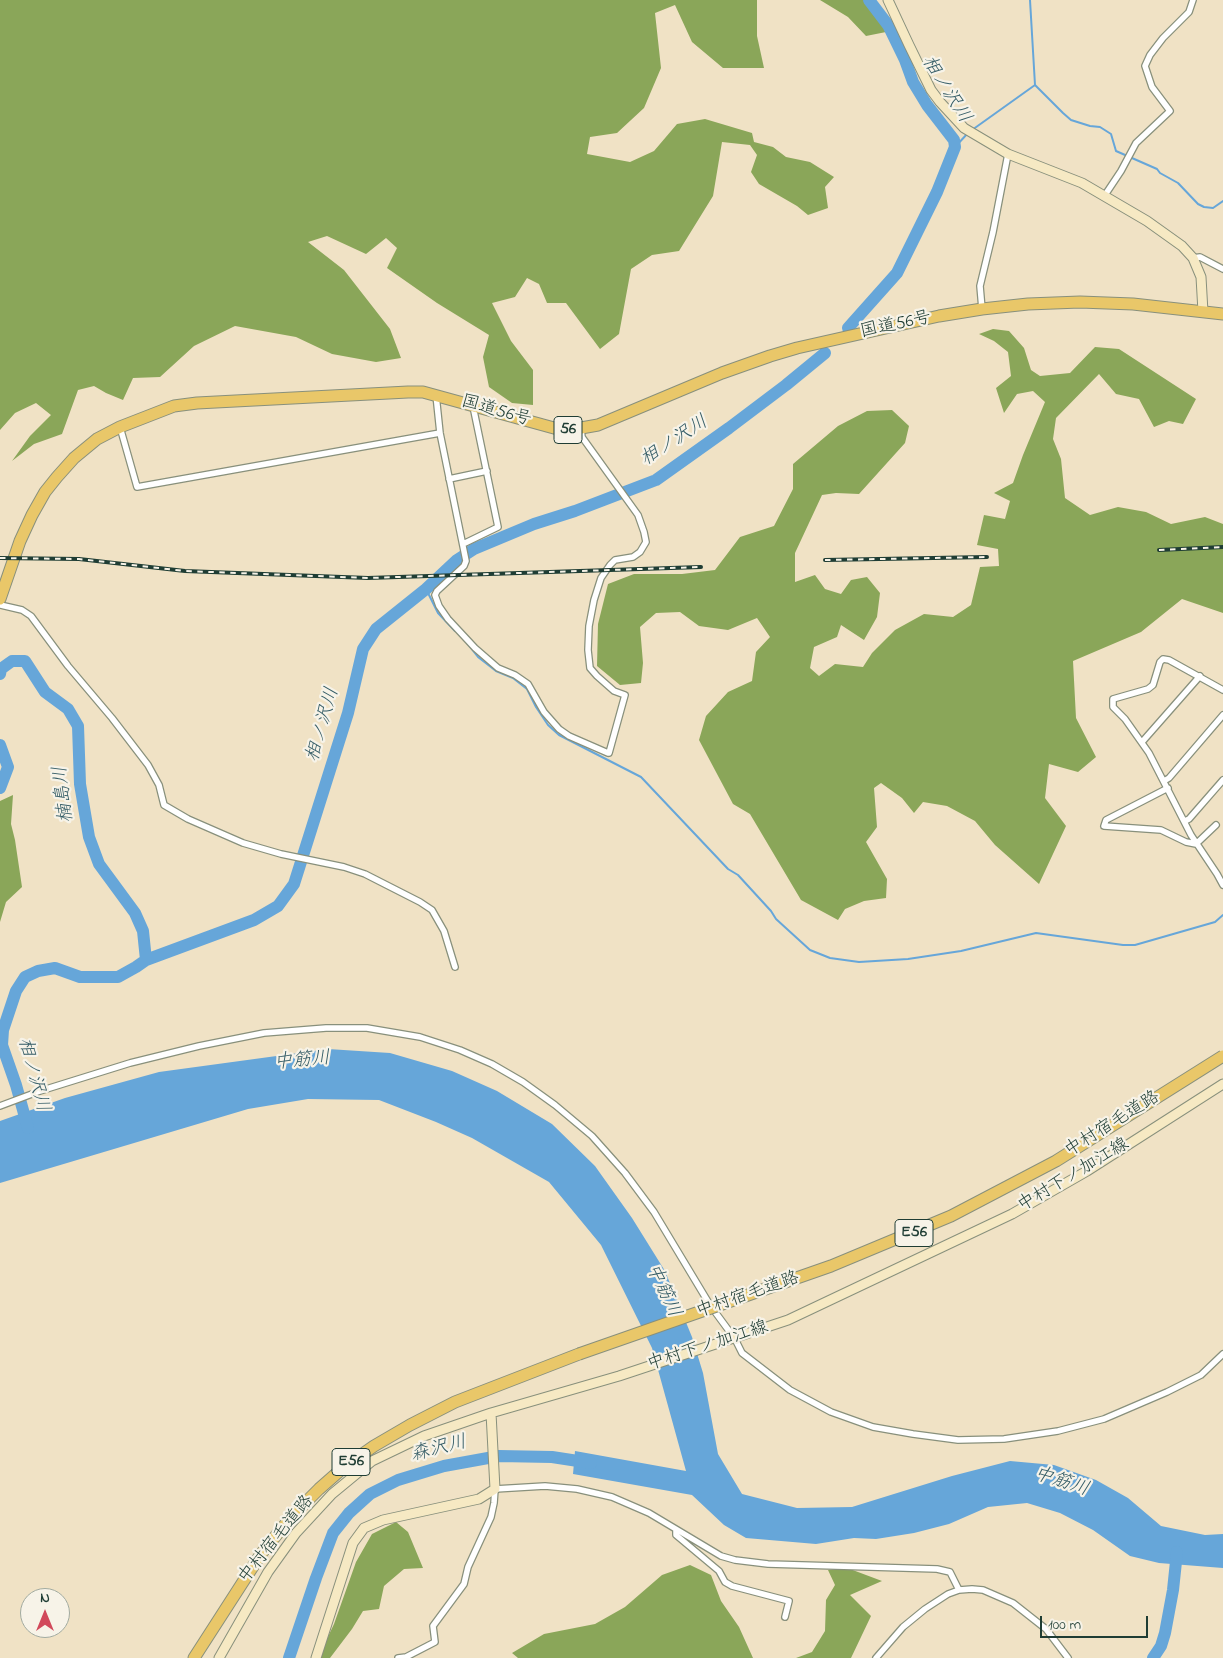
<!DOCTYPE html>
<html>
<head>
<meta charset="utf-8">
<style>
	body { margin:0 }
	#map { position:relative; width:1223px; height:1658px; overflow:hidden; background:#f0e2c5; font-family:"Indie Flower",sans-serif }
	canvas { display:block }
	.north { position:absolute; left:20px; top:1588px; width:50px; height:50px; box-sizing:border-box; background:#f7f3e8; border:1px solid #a1aaa0; border-radius:50%; rotate:0deg; font-size:14px; font-weight:700; line-height:20px; text-align:center; color:#1f3d34 }
	.north::after { content:''; display:block; margin:auto; width:18px; height:22px; background:#d1495b; clip-path:polygon(50% 0,100% 100%,50% 72%,0 100%) }
	.scale { position:absolute; left:1040px; top:1616px; width:108px; height:22px; box-sizing:border-box; border:2px solid #1f3d34; border-top:0; padding-left:6px; font-size:15px; line-height:18px; white-space:nowrap; color:#1f3d34; -webkit-text-stroke:4px #f7f3e8; paint-order:stroke }
</style>
</head>
<body>
<div id="map">
<canvas width="1223" height="1658"></canvas>
<div class="north">N</div>
<div class="scale">100 m</div>
</div>
<script>
const context = document.querySelector('canvas').getContext('2d');
context.lineJoin = 'round';
function paint(path, color) { context.fillStyle = color; context.fill(path, 'evenodd'); }
const shape = rows => new Path2D(rows.map(r => 'M' + r).join(''));
function strokePath(path, color, width, dash) { context.strokeStyle = color; context.lineWidth = width; context.lineCap = dash ? 'butt' : 'round'; context.setLineDash(dash || []); context.stroke(path); }
function write(font, color, halo, rows, align = 'center') {
  context.font = font + ' "Indie Flower","Klee One",sans-serif'; context.lineWidth = 4.5; context.setLineDash([]); context.textBaseline = 'middle'; context.strokeStyle = halo; context.fillStyle = color; for (const [text, x, y, turn = 0] of rows) {
    context.save(); context.translate(x, y); context.rotate((+turn || 0) * Math.PI / 180); context.textAlign = isNaN(turn) ? turn : align; if (halo) context.strokeText(text, 0, 0); context.fillText(text, 0, 0); context.restore();
  }
}
const forest = shape([
	[0,0,757,0,757,36,764,68,723,68,692,42,675,5,655,13,661,68,644,108,617,133,590,137,587,154,630,162,654,151,677,124,705,119,752,133,754,142,773,147,786,157,810,162,834,177,825,187,828,208,808,215,797,206,759,184,751,172,757,155,750,145,722,142,713,196,679,251,652,255,631,269,619,334,600,349,566,303,547,303,539,284,527,278,515,297,492,303,511,341,533,370,533,405,512,403,489,387,483,357,489,335,437,303,387,268,397,248,386,238,366,254,327,236,308,242,344,270,390,329,401,358,376,362,332,354,296,337,235,326,194,346,160,377,133,378,123,400,106,393,94,386,78,390,62,434,34,444,12,461,30,436,51,415,36,403,15,413,0,430],
	[820,0,871,0,886,32,866,36,848,17],
	[993,329,1009,331,1024,348,1031,370,1040,376,1070,373,1095,347,1119,349,1196,399,1183,424,1169,421,1154,427,1139,399,1116,394,1099,374,1056,418,1053,439,1061,459,1065,498,1090,515,1118,507,1146,512,1171,524,1205,517,1223,524,1223,613,1182,599,1141,632,1073,661,1076,718,1096,757,1078,772,1049,764,1045,798,1066,826,1039,884,995,845,975,821,947,806,923,802,914,813,902,798,881,783,874,788,877,827,866,842,887,879,886,898,864,901,845,909,838,920,801,900,750,814,733,804,699,740,706,716,728,692,752,681,756,652,770,637,757,618,728,630,699,626,680,612,656,613,640,627,643,663,641,683,620,685,597,666,598,624,608,584,634,574,682,574,715,570,740,537,774,526,793,489,793,464,838,426,867,411,892,410,909,426,905,443,859,494,836,493,822,495,795,553,795,582,815,575,825,589,841,594,851,580,867,577,880,593,877,617,864,640,841,625,837,637,814,647,810,668,819,676,835,664,863,667,872,653,895,630,924,614,953,617,971,605,980,567,999,566,998,549,977,545,984,515,1005,519,1010,501,994,493,1013,483,1023,455,1045,402,1033,391,1017,394,1004,413,996,388,1011,376,1008,352,994,341,979,334],
	[13,795,11,824,15,840,22,887,6,902,0,922,0,801],
	[396,1522,408,1532,423,1568,404,1569,384,1586,379,1609,363,1611,352,1629,330,1658,318,1658,334,1624,356,1562,372,1534],
	[690,1565,711,1575,721,1601,739,1627,753,1658,518,1658,512,1653,544,1634,595,1624,625,1607,662,1575],
	[850,1569,882,1581,850,1595,871,1616,851,1658,796,1658,812,1652,825,1631,826,1600,835,1585,828,1570]
]);
const water = shape([
	[328,1049,390,1053,452,1071,497,1091,552,1124,595,1166,632,1218,665,1271,692,1337,703,1373,718,1454,742,1494,797,1508,852,1507,952,1476,1010,1461,1054,1465,1096,1480,1128,1498,1161,1526,1205,1535,1223,1534,1223,1568,1159,1563,1130,1556,1093,1530,1060,1513,1027,1503,988,1507,949,1524,914,1533,876,1539,854,1538,816,1544,746,1538,724,1525,692,1495,573,1474,575,1451,686,1471,652,1348,601,1245,549,1182,472,1138,436,1122,379,1100,308,1099,248,1109,0,1183,0,1121,65,1098,159,1072]
]);
const stream = shape([
	[1030,0,1035,85,1063,113,1071,120,1090,126,1100,127,1111,134,1116,151,1157,169,1160,173,1178,183,1198,204,1204,207,1213,208,1223,201],
	[972,130,1035,85],
	[955,147,968,133],
	[426,589,438,613,455,631],
	[467,643,478,657,496,671,513,678,527,689,536,707,548,725,559,735,641,777,728,869,738,875,771,911,776,919,810,950,830,958,859,962,908,959,961,951,1036,933,1123,945,1135,945,1215,922,1223,915]
]);
const river = shape([
	[848,328,897,273,937,192,955,147,954,140,927,105,913,82,905,60,888,25,869,0],
	[0,674,1,669,12,661,25,661,45,692,68,709,78,726,80,784,89,837,99,864,135,913,143,931,146,960],
	[0,745,8,767,0,788],
	[28,1128,16,1085,2,1045,3,1030,16,991,25,977,38,971,55,968,80,977,118,977,136,967,146,960,254,920,278,906,294,884,348,713,363,649,376,629,426,589,457,560,474,549,534,524,575,511,656,480,729,428,786,385,825,353],
	[289,1658,316,1578,333,1533,349,1513,370,1494,398,1480,444,1466,499,1456,552,1457,591,1463],
	[1153,1658,1161,1646,1165,1633,1173,1590,1177,1552]
]);
const street = shape([
	[1105,195,1121,171,1136,143,1170,111,1152,87,1145,66,1150,55,1163,38,1189,12,1193,0],
	[1193,258,1200,257,1223,269],
	[982,309,980,286,993,232,1008,154],
	[436,395,440,433,466,561,464,566,437,591,435,595,439,606,448,619,475,648,498,668,515,675,528,684,544,712,559,729,569,736,608,753],
	[120,427,137,487,440,433],
	[581,429,582,437,638,515,644,532,646,542,640,552,633,557,615,560,610,565,601,578,594,600,589,626,588,650,590,668,597,676,614,691,625,695,609,753],
	[449,479,487,471],
	[463,544,498,527,474,411,476,406],
	[0,605,22,610,31,616,68,666,112,718,148,765,159,785,164,805,188,819,243,843,281,854,344,867,365,874,420,902,432,910,444,931,455,967],
	[1223,690,1169,660,1163,659,1160,662,1153,685,1148,689,1113,699,1113,707,1125,719,1149,753,1191,835,1217,874,1223,885],
	[1142,742,1200,676],
	[1164,781,1169,778,1223,715],
	[1168,788,1106,820,1104,826,1161,830,1186,842,1196,844,1216,825],
	[1185,821,1189,819,1223,780],
	[0,1106,40,1091,130,1063,199,1046,264,1033,326,1028,367,1028,420,1037,460,1050,492,1064,523,1082,555,1105,592,1136,625,1173,654,1212,710,1305,735,1339,742,1353,790,1390,831,1412,873,1427,913,1434,958,1440,1004,1439,1058,1431,1104,1419,1167,1392,1201,1375,1223,1354],
	[676,1530,676,1535,719,1571,725,1582,732,1586,789,1601,785,1617],
	[398,1658,406,1657,435,1642,433,1626,464,1584,468,1567,491,1517,494,1503,495,1489,545,1486,577,1489,612,1497,649,1513,721,1556,735,1560,768,1564,937,1569,950,1572,959,1590],
	[876,1658,903,1627,925,1609,948,1594,959,1590,972,1589,983,1590,1013,1603,1046,1629,1068,1658]
]);
const secondary = shape([
	[888,0,909,45,931,90,940,102,964,128,1008,154,1082,183,1147,221,1182,246,1193,258,1201,277,1203,312],
	[219,1658,268,1572,296,1533,332,1494,372,1461,424,1436,491,1413,619,1376,788,1320,1012,1214,1087,1171,1223,1084],
	[316,1658,353,1543,364,1528,383,1520,479,1499,495,1489,491,1413]
]);
const highway = shape([
	[0,599,20,541,32,515,45,492,57,477,74,458,97,439,120,427,174,406,197,403,408,392,423,392,554,428,570,430,598,425,722,373,770,356,797,348,939,316,982,309,1028,304,1080,302,1133,304,1223,314],
	[194,1658,261,1554,292,1516,319,1489,344,1467,374,1446,410,1425,455,1402,579,1354]
]);
const rail = shape([
	[1159,550,1223,547],
	[0,558,79,559,185,571,368,578,701,567],
	[825,560,987,557]
]);
const highwayBridge = shape([
	[579,1354,831,1266,951,1216,1056,1161,1223,1056]
]);
const shields = [
	[568,430,28],
	[914,1233,38],
	[351,1462,38]
];
const shieldNames = [
	["56",568,430],
	["E56",914,1233],
	["E56",351,1462]
];
const streetNames = [
	["国道56号",896,326,-12],
	["国道56号",496,412,16],
	["中村宿毛道路",1113,1125,-32],
	["中村下ノ加江線",1074,1176,-31],
	["中村宿毛道路",748,1296,-19],
	["中村下ノ加江線",708,1347,-18],
	["中村宿毛道路",277,1540,-51]
];
const waterNames = [
	["相ノ沢川",945,90,58],
	["相ノ沢川",675,442,-33],
	["相ノ沢川",324,725,-74],
	["楠島川",65,794,-97],
	["中筋川",302,1062,-5],
	["相ノ沢川",32,1075,75],
	["中筋川",662,1291,65],
	["森沢川",439,1450,-14],
	["中筋川",1061,1483,18]
];
paint(forest, '#8aa659');
paint(water, '#66a6d9');
strokePath(stream, '#66a6d9', 2);
strokePath(river, '#66a6d9', 12);
strokePath(street, '#88907c', 8);
strokePath(secondary, '#88907c', 11);
strokePath(highway, '#88907c', 13);
strokePath(street, '#fff', 5.5);
strokePath(secondary, '#f6e9c3', 9);
strokePath(highway, '#e9c769', 11);
strokePath(rail, '#1f3d34', 4);
strokePath(rail, '#f7f3e8', 2, [5.5]);
strokePath(highwayBridge, '#88907c', 13, []);
strokePath(highwayBridge, '#e9c769', 11);
for (const [x, y, w] of shields) { const box = new Path2D(); box.roundRect(x - w / 2, y - 13.5, w, 27, 4); context.fillStyle = '#f7f3e8'; context.fill(box); strokePath(box, '#1f3d34', 1); }
write('bold 16px', '#1f3d34', null, shieldNames);
write('18px', '#1f3d34', '#f7f3e8', streetNames);
write('italic 19px', '#345c66', '#f7f3e8', waterNames);
</script>
</body>
</html>
